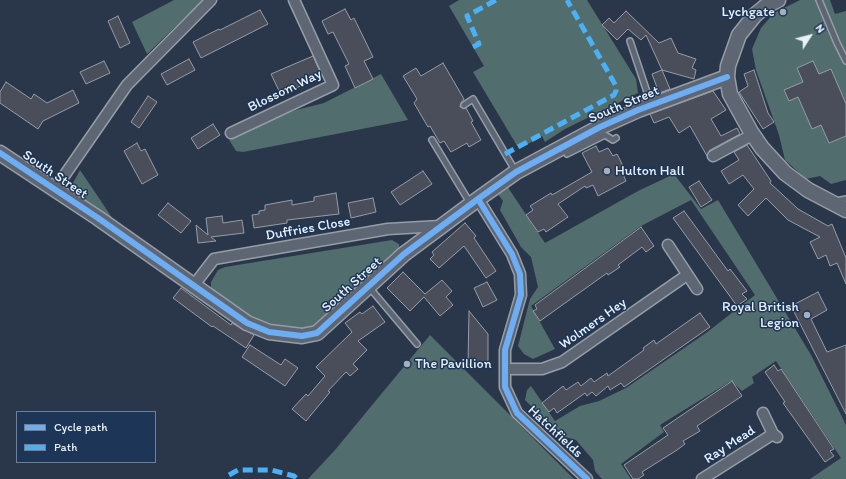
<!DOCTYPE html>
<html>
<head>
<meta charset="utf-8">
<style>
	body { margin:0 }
	#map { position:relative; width:846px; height:479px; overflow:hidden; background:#2a374a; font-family:Itim,sans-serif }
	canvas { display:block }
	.legend { position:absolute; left:16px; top:411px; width:140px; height:52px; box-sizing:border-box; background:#1d3557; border:1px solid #6e8097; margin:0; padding:5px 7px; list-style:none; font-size:12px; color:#e8f1f8 }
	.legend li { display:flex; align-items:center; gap:8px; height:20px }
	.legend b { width:20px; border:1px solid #6e8097 }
	.north { position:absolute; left:790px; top:16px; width:40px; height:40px; -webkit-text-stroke:3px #1d3557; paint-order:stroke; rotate:54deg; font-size:11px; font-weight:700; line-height:16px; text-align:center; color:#e8f1f8 }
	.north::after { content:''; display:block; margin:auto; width:14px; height:18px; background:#e8f1f8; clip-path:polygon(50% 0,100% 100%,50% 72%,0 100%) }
</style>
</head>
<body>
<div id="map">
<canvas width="846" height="479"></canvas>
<ul class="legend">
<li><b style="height:5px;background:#6dadf4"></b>Cycle path</li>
<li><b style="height:5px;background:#4cb0f7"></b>Path</li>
</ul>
<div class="north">N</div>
</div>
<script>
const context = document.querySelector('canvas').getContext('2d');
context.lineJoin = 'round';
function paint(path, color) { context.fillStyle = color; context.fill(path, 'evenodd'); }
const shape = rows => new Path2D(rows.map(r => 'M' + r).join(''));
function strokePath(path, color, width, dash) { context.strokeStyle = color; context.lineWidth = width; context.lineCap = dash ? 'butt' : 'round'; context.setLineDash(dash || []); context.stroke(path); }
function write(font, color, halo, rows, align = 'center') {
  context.font = font + ' Itim,sans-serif'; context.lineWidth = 3; context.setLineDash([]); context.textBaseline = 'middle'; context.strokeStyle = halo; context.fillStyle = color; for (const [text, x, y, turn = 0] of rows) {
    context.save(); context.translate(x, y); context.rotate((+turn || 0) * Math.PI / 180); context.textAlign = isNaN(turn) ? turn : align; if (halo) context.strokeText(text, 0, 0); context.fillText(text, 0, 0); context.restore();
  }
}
const green = shape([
	[174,0,203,0,147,54,132,22],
	[459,0,587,0,636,79,638,93,565,129,545,142,542,136,519,149,473,72,484,66,449,6],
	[800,0,830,0,835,14,846,11,846,180,831,184,820,176,806,179,785,160,779,135,756,70,752,49,761,28,774,13],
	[381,74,408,120,243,152,236,151,228,138,296,110,324,103],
	[80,170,107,210,119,229,76,198,73,183],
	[674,174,701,209,718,200,811,355,846,425,846,479,810,479,841,458,776,361,752,377,754,383,742,391,731,381,660,425,664,432,621,464,631,479,602,479,595,471,593,460,576,440,561,436,525,400,527,390,531,386,555,421,580,406,599,401,626,388,706,333,755,295,691,200,641,226,531,306,555,349,533,359,524,354,518,346,530,299,538,287,531,257,521,247,500,210,503,201,495,190,505,183,545,243,638,191],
	[392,240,399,244,400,256,321,325,301,330,274,330,218,300,211,291,211,282,218,270,225,267],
	[430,335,574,479,308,479,335,450]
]);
const building = shape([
	[345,9,351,20,354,18,373,57,364,61,373,79,355,88,345,66,349,64,333,32,328,34,322,21,345,9],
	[260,10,268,24,201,58,193,42,219,29,220,30,260,10],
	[626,11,659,43,671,38,678,53,696,59,692,68,696,70,694,79,662,70,670,89,659,93,652,74,662,70,646,35,641,40,628,29,617,40,602,25,609,18,614,23,626,11],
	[118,16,130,43,120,48,108,21,118,16],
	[313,56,322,76,281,95,271,74,313,56],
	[189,59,195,70,167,85,161,74,189,59],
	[104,61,110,73,86,84,80,72,104,61],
	[813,61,819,74,831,69,846,104,846,136,829,143,821,125,812,129,798,97,789,101,784,90,803,82,797,68,813,61],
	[443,63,464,99,461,103,460,107,466,108,473,121,471,122,481,140,469,147,467,143,451,152,444,141,440,143,430,126,428,127,414,103,417,99,403,76,416,68,421,76,443,63],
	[754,70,768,113,774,122,763,129,739,92,748,86,744,74,754,70],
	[6,82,31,99,34,94,47,103,73,90,79,103,43,121,38,129,0,103,0,92,6,82],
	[713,91,726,110,711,119,721,136,737,128,740,134,710,150,707,156,690,126,679,133,669,117,654,123,650,114,713,91],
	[148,96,157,102,139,128,131,122,148,96],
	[213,124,220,135,198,149,191,138,213,124],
	[137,143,141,151,145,149,158,175,142,184,124,151,137,143],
	[747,145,771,181,770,183,798,209,828,226,832,224,846,258,846,284,837,263,830,266,826,255,818,259,810,242,820,237,788,220,766,198,748,216,738,205,754,189,743,175,729,184,721,171,739,160,734,152,747,145],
	[596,146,599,152,608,148,613,156,617,154,625,170,622,172,626,181,598,196,593,185,586,188,585,186,558,204,568,217,546,232,544,229,538,232,526,215,533,210,530,206,551,193,552,195,592,172,582,153,596,146],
	[423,171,432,184,400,205,391,192,423,171],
	[699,181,712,200,701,207,689,187,699,181],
	[336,193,339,214,287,220,287,223,254,228,252,215,259,214,259,211,265,210,265,205,292,200,292,205,314,201,314,197,336,193],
	[373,198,376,212,351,218,348,203,373,198],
	[168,203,191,221,181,233,158,215,168,203],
	[684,211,728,271,730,269,747,291,742,294,747,299,737,306,673,218,684,211],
	[222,216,223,223,242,220,244,233,211,237,216,241,198,243,196,225,208,235,206,218,222,216],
	[465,223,476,236,474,238,496,271,486,278,464,246,439,268,430,259,434,255,432,252,465,223],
	[641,227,654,246,646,252,642,247,618,265,620,267,608,275,607,273,540,321,533,311,537,309,535,305,641,227],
	[403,272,425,294,442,280,452,291,446,297,453,305,440,316,424,297,410,311,387,288,403,272],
	[487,282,497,300,483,307,474,288,487,282],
	[181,288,231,325,232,323,254,335,246,348,213,326,212,327,173,298,181,288],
	[818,292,827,310,811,319,827,352,846,345,846,414,791,306,818,292],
	[373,306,385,322,358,341,367,350,353,364,358,369,350,376,346,372,328,391,330,392,306,421,292,409,306,394,308,396,325,376,316,367,352,332,345,323,360,312,362,314,373,306],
	[469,311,488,334,488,365,468,365,469,311],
	[700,313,710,327,624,387,621,383,610,390,608,386,596,396,592,392,587,396,585,393,557,413,554,408,549,412,542,403,563,386,566,390,578,382,581,386,591,378,594,382,607,373,608,376,644,350,643,348,654,340,656,344,700,313],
	[250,345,281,365,285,359,298,368,285,386,242,357,250,345],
	[774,365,778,371,781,369,834,449,830,451,834,456,825,462,783,403,785,402,765,372,774,365],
	[732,381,742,396,697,426,700,431,683,441,685,444,677,450,642,472,644,475,638,479,633,479,624,465,668,435,663,428,732,381]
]);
const lane = shape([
	[819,0,837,43,846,61],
	[630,41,651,104],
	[464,105,473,99,516,172],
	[432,140,470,203],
	[564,148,567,154,605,135,613,140,616,138],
	[836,201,846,199],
	[369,287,417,344]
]);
const street = shape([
	[231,133,333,85,294,0],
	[713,156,752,135],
	[55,189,127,85,211,0],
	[478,199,512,254,520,274,521,295,505,350,505,387,517,413,587,479],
	[668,245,697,289],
	[194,285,214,259,388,229,440,226],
	[505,369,542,369,562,362,687,275],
	[763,413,773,434,777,437],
	[702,479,773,434]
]);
const secondary = shape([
	[778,0,766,6,755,15,739,35,728,66,727,77,730,94,751,132,762,148,785,173,808,190,846,210],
	[0,153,98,218,247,323,269,332,302,336,317,333,404,254,478,199,516,172,600,127,638,110,727,77]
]);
const quiet = shape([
	[473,47,479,44,467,16,496,0],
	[505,154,614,95,616,91,616,86,567,0],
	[229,475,238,470,271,470,294,476,297,479]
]);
const cycleway = shape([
	[0,153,98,218,247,323,269,332,302,336,317,333,404,254,478,199,516,172,600,127,638,110,727,77],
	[478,199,512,254,520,274,521,295,505,350,505,387,517,413,587,479]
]);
const markers = [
	[783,12,4,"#a6b0bb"],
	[607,171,4,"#a6b0bb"],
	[807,315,4,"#a6b0bb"],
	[407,364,4,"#a6b0bb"]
];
const poiNames = [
	["Lychgate",775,12],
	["Hulton Hall",615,171,"left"],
	["Royal British",799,307],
	["Legion",799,323],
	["The Pavillion",415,364,"left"]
];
const streetNames = [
	["Blossom Way",285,91,-26],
	["South Street",624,105,-23],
	["South Street",55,175,34],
	["Duffries Close",308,229,-10],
	["South Street",352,285,-42],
	["Wolmers Hey",593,324,-35],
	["Hatchfields",555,432,43],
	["Ray Mead",730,445,-33]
];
paint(green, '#516d6d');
paint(building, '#494e5a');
strokePath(building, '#959da7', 1);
strokePath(lane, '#959da7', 8);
strokePath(street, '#959da7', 13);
strokePath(secondary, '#959da7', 17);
strokePath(lane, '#5d6672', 5);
strokePath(street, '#5d6672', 10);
strokePath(secondary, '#5d6672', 14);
strokePath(quiet, '#4cb0f7', 5, [10, 5]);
strokePath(cycleway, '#6dadf4', 6);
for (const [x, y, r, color] of markers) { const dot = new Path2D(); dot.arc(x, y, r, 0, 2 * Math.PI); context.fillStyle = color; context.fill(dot); strokePath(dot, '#1d3557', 1.5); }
write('14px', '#e8f1f8', '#1d3557', poiNames, 'right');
write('14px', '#e8f1f8', '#1d3557', streetNames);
</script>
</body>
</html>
